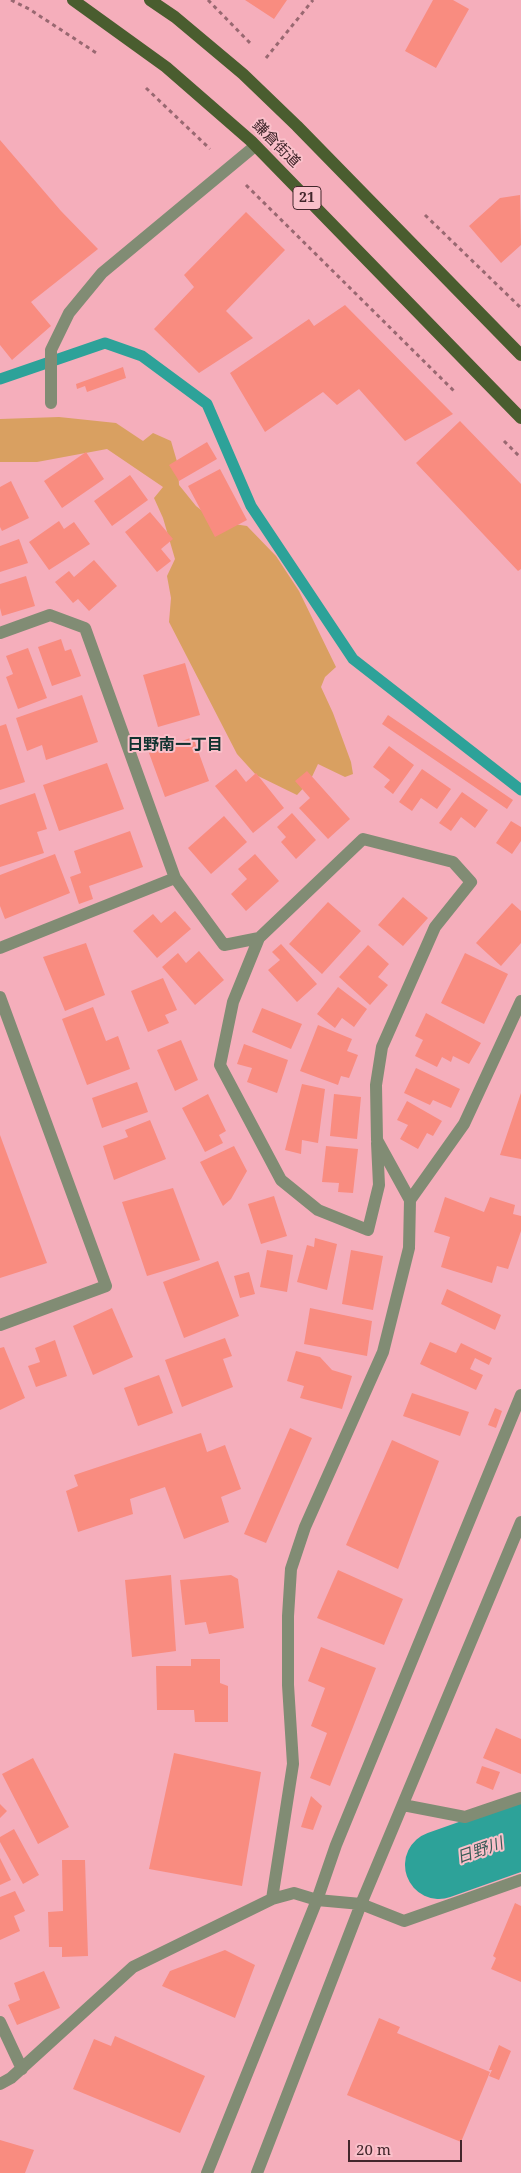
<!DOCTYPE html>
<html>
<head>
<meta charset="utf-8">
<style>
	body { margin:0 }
	#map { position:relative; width:521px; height:2173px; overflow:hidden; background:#f5aebb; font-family:"Noto Serif",serif }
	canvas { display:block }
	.scale { position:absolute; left:348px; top:2140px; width:114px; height:22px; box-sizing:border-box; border:2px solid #42262b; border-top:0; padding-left:6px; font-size:15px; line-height:18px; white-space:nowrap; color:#42262b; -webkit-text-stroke:4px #fac0ca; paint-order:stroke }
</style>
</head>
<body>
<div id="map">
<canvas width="521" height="2173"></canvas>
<div class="scale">20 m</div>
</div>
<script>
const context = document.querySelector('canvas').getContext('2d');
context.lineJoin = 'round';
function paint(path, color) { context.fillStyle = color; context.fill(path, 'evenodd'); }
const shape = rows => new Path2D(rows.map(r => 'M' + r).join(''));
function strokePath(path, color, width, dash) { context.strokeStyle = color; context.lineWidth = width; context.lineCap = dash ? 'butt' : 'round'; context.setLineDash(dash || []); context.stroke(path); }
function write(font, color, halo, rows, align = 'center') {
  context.font = font + ' "Noto Serif","Noto Sans JP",serif'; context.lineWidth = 4; context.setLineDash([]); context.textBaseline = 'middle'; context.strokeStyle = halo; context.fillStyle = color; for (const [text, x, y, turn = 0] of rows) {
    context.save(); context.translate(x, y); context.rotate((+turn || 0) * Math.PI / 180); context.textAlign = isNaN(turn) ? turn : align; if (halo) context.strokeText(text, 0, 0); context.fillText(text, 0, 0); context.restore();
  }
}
const green = shape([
	[59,417,116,423,143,441,153,433,171,441,178,465,179,485,196,506,215,521,247,526,276,556,299,591,336,667,325,677,321,687,333,713,351,762,353,774,345,777,318,764,310,781,297,795,256,775,237,754,169,622,171,598,167,576,175,559,163,518,154,498,163,487,107,449,37,462,0,462,0,419]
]);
const stream = shape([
	[0,379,105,343,142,356,207,404,251,506,353,659,521,790]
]);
const river = shape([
	[439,1865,521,1836]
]);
const building = shape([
	[245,0,287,0,274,19],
	[433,0,453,0,469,9,436,68,405,51],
	[0,140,61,211,98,249,31,302,51,326,12,360,0,345],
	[520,195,521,245,501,263,469,226,500,198],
	[246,212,285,250,226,311,253,338,199,373,154,329,194,287,184,275],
	[345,305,453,414,405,441,359,389,337,405,323,392,265,432,230,373,309,319,314,326],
	[123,367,126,378,87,392,85,386,77,389,76,384],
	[460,421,521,484,521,569,518,571,416,463],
	[207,442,217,459,179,481,169,465],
	[86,452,104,479,62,508,44,481],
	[220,469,247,520,215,537,188,486],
	[130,475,148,500,112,526,94,501],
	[11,481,29,518,2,531,0,527,0,487],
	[150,512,173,539,161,549,171,561,157,572,125,532],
	[59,521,64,529,74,522,90,544,49,570,29,542],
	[19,539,28,563,0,572,0,546],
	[94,560,117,586,89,611,78,599,73,603,55,582,69,571,74,577],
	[26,576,35,606,2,616,0,608,0,584],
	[61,639,65,651,71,649,81,676,52,686,38,647],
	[28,648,47,698,18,709,6,677,13,674,6,656],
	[185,663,200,715,158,727,143,675],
	[82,695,98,742,46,760,42,745,27,751,16,718],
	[388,715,513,800,507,809,382,724],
	[6,724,25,782,0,790,0,726],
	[193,737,209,781,165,797,149,753],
	[389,746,414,765,393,794,384,787,390,780,373,767],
	[107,763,124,809,59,831,43,785],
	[236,769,246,782,256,773,284,808,253,833,215,786],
	[422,769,451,789,437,809,421,798,412,811,399,802],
	[307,771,350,819,328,839,299,808,310,798,295,781],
	[462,792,488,810,475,828,461,817,451,831,439,823],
	[35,793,47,829,37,832,44,853,0,867,0,805],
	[292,813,316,840,296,859,281,842,286,837,277,827],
	[224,816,247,842,211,874,188,848],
	[511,821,521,827,521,841,512,854,496,843],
	[130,831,143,867,89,886,93,899,79,904,70,877,81,873,74,851],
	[55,854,70,893,5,919,0,906,0,875],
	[255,854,279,881,246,911,231,894,247,879,238,869],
	[403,897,428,918,403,946,378,925],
	[328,902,361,931,322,974,289,944],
	[512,903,521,911,521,943,501,966,476,943],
	[175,911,191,929,157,958,133,931,153,914,161,923],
	[86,943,105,995,65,1011,43,957],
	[281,944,317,984,297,1002,268,970,280,960,272,952],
	[368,945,389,964,378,977,388,985,370,1005,339,977],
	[199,951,224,980,195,1005,162,967,178,953,186,963],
	[465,953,508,974,484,1024,441,1003],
	[163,978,177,1010,165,1015,169,1023,148,1032,131,991],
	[338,987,367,1009,354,1027,342,1018,335,1028,317,1014],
	[93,1007,106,1041,118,1036,130,1069,87,1085,62,1019],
	[262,1008,302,1024,291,1049,252,1032],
	[426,1013,481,1043,469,1064,453,1056,451,1062,442,1057,437,1067,415,1056,423,1040,415,1036],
	[318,1025,352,1039,347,1051,358,1055,349,1078,341,1076,338,1085,300,1071],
	[181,1040,198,1080,175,1091,157,1050],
	[244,1044,288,1060,277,1093,247,1082,252,1068,237,1064],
	[416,1068,460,1089,451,1108,433,1100,430,1105,404,1093],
	[137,1082,148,1112,102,1128,92,1098],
	[302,1084,325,1089,318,1143,302,1140,301,1154,285,1150],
	[521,1093,521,1159,500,1155],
	[208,1094,226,1131,219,1135,223,1143,205,1152,182,1108],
	[334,1094,361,1097,357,1139,330,1136],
	[407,1101,442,1121,433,1136,427,1133,418,1149,400,1139,408,1125,397,1120],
	[150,1120,166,1159,114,1180,103,1146,128,1137,125,1130],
	[0,1135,47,1263,0,1278],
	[234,1146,247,1171,231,1199,223,1206,200,1162],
	[326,1146,358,1149,353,1193,338,1192,339,1183,322,1182],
	[173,1188,200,1260,147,1276,122,1202],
	[274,1196,287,1236,261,1244,248,1204],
	[445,1197,484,1212,490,1197,515,1205,513,1214,521,1216,521,1231,508,1269,497,1266,492,1283,441,1267,450,1237,434,1232],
	[315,1238,337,1244,327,1290,297,1282,307,1245,314,1247],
	[267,1250,293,1255,287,1292,260,1287],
	[351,1250,383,1256,373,1310,342,1304],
	[218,1261,239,1316,184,1338,163,1282],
	[249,1272,255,1294,240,1298,234,1276],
	[447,1289,501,1315,495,1330,441,1304],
	[112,1308,133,1357,93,1375,73,1326],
	[310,1308,372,1321,367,1356,304,1344],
	[225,1338,232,1356,223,1359,233,1387,182,1407,165,1360],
	[55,1340,67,1376,36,1387,28,1366,40,1362,35,1348],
	[430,1342,456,1353,461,1343,492,1358,489,1365,475,1358,470,1369,483,1375,476,1390,420,1364],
	[4,1347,25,1398,0,1410,0,1348],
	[296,1351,320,1357,332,1370,352,1376,342,1409,300,1398,304,1386,287,1381],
	[159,1375,173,1413,138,1426,124,1388],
	[412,1393,469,1412,460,1436,403,1416],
	[495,1408,502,1411,496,1428,488,1425],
	[290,1428,312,1438,266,1543,244,1534],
	[201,1433,207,1452,225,1445,241,1489,221,1497,229,1522,184,1539,165,1487,130,1499,133,1514,78,1532,66,1491,78,1486,74,1475],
	[392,1440,439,1461,398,1569,346,1545],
	[338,1570,403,1599,384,1645,317,1618],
	[171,1575,176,1651,132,1657,125,1580],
	[231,1575,238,1579,244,1628,209,1634,206,1622,185,1625,180,1580],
	[321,1647,376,1668,330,1786,310,1778,327,1733,311,1726,325,1688,308,1681],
	[191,1659,220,1659,220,1683,228,1686,228,1722,195,1722,194,1710,157,1710,156,1666,191,1666],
	[496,1728,521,1739,521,1774,483,1758],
	[174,1753,261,1772,242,1886,149,1869],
	[33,1758,69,1827,38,1844,2,1774],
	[482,1766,500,1772,493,1790,476,1783],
	[311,1796,322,1806,313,1830,301,1827],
	[0,1804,7,1811,0,1818],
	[14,1829,39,1875,23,1884,0,1842,0,1837],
	[0,1858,11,1880,0,1885],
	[62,1860,85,1860,88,1956,62,1957,62,1947,49,1947,48,1912,63,1911],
	[15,1891,25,1911,14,1916,20,1931,0,1940,0,1897],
	[515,1903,521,1906,521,1982,491,1969,496,1958,493,1956],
	[225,1950,255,1965,235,2018,162,1986,170,1971],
	[44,1971,60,2008,17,2025,8,2005,20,2000,14,1983],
	[379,2018,400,2027,397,2033,490,2072,461,2142,347,2095],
	[115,2036,205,2076,180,2133,73,2089,94,2039,111,2046],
	[499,2045,511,2051,499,2080,489,2076,492,2070,489,2070],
	[0,2140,34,2150,25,2173,0,2173]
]);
const path = shape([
	[11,0,29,9,98,54],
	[208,0,251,44],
	[266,58,313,0],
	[146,88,210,149],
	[246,185,455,392],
	[425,215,521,308],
	[504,441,521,458]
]);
const minor = shape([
	[51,403,51,350,69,313,102,273,255,146],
	[0,633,50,615,85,628,175,878,0,948],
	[175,878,224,945,259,938,363,839,453,862,471,882,435,927,382,1047,376,1085,377,1140,410,1200],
	[259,938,233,1002,220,1065,281,1180,318,1210,368,1230,379,1185,377,1143],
	[0,997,106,1286,0,1325],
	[403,1805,465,1817,521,1798],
	[272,1899,293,1764,288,1685,288,1616,291,1569,305,1527,383,1352,409,1248,410,1200,464,1124,521,1001],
	[0,2022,22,2069],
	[0,2084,11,2078,133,1967,272,1899,294,1893,317,1900,361,1904,404,1921,521,1880],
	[207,2173,317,1900,336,1845,521,1395],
	[257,2173,361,1904,521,1522]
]);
const major = shape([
	[73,0,166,67,251,141,521,418],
	[150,0,175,17,243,74,297,126,521,355]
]);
const shields = [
	[307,198,28]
];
const shieldNames = [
	["21",307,198]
];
const streetNames = [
	["鎌倉街道",276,144,45]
];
const neighbourhoodNames = [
	["日野南一丁目",175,745]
];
const waterNames = [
	["日野川",480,1851,-19]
];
paint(green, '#d9a061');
strokePath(stream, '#2da299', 11);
strokePath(river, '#2da299', 68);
paint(building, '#f98c80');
strokePath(path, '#996871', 3, [4, 4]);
strokePath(minor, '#818c74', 12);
strokePath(major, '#4a5d2f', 12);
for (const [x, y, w] of shields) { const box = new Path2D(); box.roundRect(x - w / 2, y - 11.5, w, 23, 4); context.fillStyle = '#fac0ca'; context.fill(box); strokePath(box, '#42262b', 1); }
write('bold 14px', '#42262b', null, shieldNames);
write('15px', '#42262b', '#fac0ca', streetNames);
write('bold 16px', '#0f322f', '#fac0ca', neighbourhoodNames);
write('italic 16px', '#3a5c58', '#fac0ca', waterNames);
</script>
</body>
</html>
